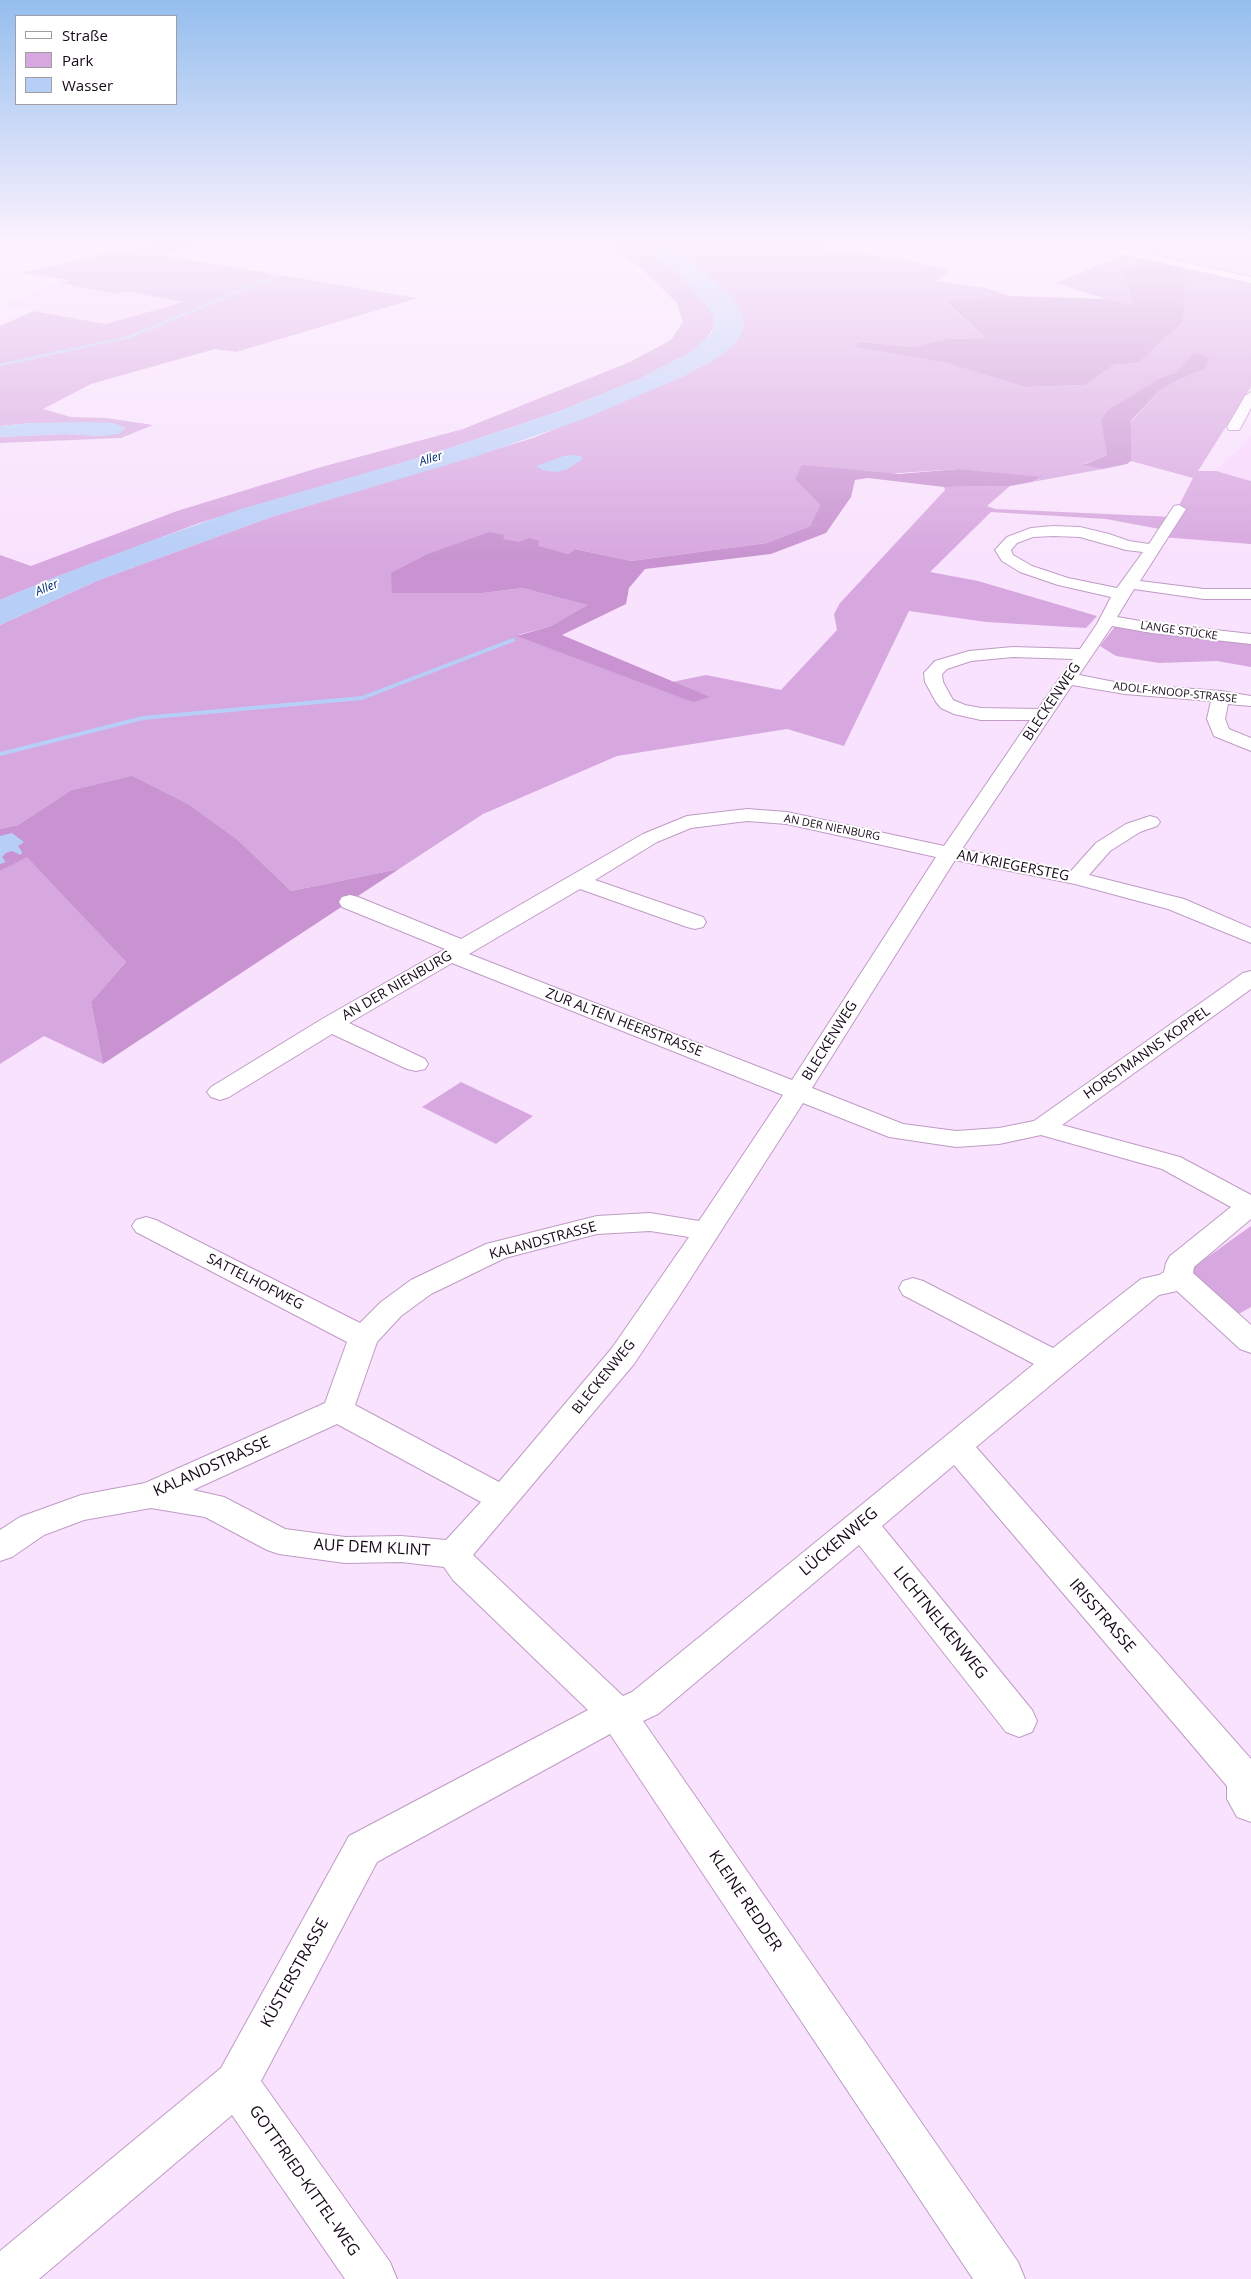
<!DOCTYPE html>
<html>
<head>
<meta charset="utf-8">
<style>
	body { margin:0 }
	#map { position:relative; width:1251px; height:2279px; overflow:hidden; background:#f9e2fd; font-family:"Open Sans",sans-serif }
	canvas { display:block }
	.legend { position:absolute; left:15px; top:15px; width:162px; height:90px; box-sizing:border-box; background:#fff; border:1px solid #a29da3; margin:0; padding:6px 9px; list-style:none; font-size:15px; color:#160918 }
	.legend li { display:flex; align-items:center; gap:10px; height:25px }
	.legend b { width:25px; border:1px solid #a29da3 }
</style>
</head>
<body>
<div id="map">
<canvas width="1251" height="2279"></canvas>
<ul class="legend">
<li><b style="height:6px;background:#fff"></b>Straße</li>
<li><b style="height:14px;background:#d7a7df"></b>Park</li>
<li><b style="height:14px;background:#b7cef7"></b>Wasser</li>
</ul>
</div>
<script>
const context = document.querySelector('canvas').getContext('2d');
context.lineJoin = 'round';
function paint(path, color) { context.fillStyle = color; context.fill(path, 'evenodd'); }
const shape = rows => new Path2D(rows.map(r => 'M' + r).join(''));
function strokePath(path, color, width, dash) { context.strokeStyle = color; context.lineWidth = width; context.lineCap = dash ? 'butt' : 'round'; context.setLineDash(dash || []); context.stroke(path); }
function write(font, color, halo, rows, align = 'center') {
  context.font = font + ' "Open Sans",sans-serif'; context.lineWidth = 4; context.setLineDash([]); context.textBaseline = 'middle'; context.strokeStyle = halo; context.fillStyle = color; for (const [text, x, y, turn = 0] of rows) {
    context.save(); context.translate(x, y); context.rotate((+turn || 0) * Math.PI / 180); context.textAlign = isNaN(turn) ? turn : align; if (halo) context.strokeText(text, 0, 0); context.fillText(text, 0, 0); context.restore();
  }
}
const built = shape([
	[1095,242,1251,242,1251,278,1096,244],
	[60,283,116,294,125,291,184,302,106,324,3,305,41,289],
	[1251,436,1251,481,1216,471]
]);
const green = shape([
	[157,242,211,242,162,255,418,298,236,352,215,349,91,384,43,409,71,417,107,418,153,425,121,438,0,443,0,437,64,434,102,436,113,423,31,423,0,426,0,326,34,311,106,324,183,302,125,291,116,294,60,283,69,280,21,273],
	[605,242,634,242,670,266,692,287,713,314,714,327,704,342,689,353,641,378,560,411,435,453,199,523,48,580,0,600,0,555,31,566,177,511,321,467,463,429,630,362,671,340,683,322,677,303,640,267],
	[662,242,829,242,823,249,902,259,951,270,936,281,986,288,1011,296,945,302,986,338,945,339,913,347,860,342,855,347,946,363,1025,387,1085,385,1114,365,1139,363,1185,266,1251,280,1251,387,1198,471,1216,471,1251,481,1251,544,1161,537,1165,530,1106,519,991,512,930,572,978,581,1097,616,1086,628,986,622,909,611,844,746,787,729,617,756,483,814,399,869,291,891,238,840,191,806,70,791,18,825,0,829,0,625,99,580,271,517,533,438,682,377,715,359,733,346,717,283,697,265],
	[1194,354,1205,369,1176,381,1159,391,1131,422,1131,461,1193,478,1173,517,995,509,987,506,1010,486,944,487,945,490,840,603,834,614,837,630,781,690,706,675,672,682,709,697,518,635,551,626,589,605,522,588,483,593,392,593,505,535,502,539,568,554,575,549,631,561,767,543,810,526,820,505,795,480,959,469,1041,478,1032,482,1103,469,1084,464,1107,455,1102,420,1162,377,1176,372],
	[1130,253,1141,256,1128,265,1119,267,1126,277,1133,305,1106,299,1055,283],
	[1117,624,1251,640,1251,667,1217,661,1159,663,1116,656,1100,646],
	[27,856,126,962,91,1002,103,1064,44,1036,0,1064,0,871],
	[461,1082,533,1116,496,1144,422,1107],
	[1251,1226,1251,1307,1235,1316,1188,1271]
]);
const forest = shape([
	[1141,256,1185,266,1183,321,1138,363,1114,365,1085,385,1025,387,946,363,854,347,860,342,913,347,945,339,986,338,945,301,1011,296,1106,299,1133,305,1126,277,1118,267,1129,265],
	[1194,353,1209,358,1205,369,1176,381,1159,391,1131,421,1131,461,1127,464,1103,469,1083,465,1107,455,1101,420,1108,410,1162,377,1176,372],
	[802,465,899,474,959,469,1042,477,1032,482,1010,486,944,487,868,478,855,480,851,497,826,533,771,554,645,569,629,588,626,604,562,635,710,697,693,702,517,636,551,626,588,605,522,588,483,593,392,593,391,573,428,554,489,532,505,535,503,539,519,542,529,538,539,541,538,546,568,554,575,549,631,561,767,543,810,526,820,505,795,480],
	[132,776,191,806,238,840,291,891,399,869,103,1064,91,1002,126,962,27,857,0,871,0,829,18,825,70,791]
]);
const water = shape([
	[634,242,662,242,697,265,731,296,740,309,744,319,743,331,733,346,715,359,682,377,586,418,477,456,271,517,99,580,0,625,0,600,48,580,145,543,241,509,435,453,560,411,641,378,689,353,711,334,714,327,713,314,692,287,670,266],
	[85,422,113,423,126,428,119,434,102,436,64,434,0,437,0,426,31,423],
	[574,455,581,456,583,459,566,470,555,472,542,470,536,466,564,456],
	[12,833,24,842,18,846,22,852,21,855,12,851,6,853,2,857,6,862,0,864,0,836]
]);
const streamFar1 = shape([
	[0,365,129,337,276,276]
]);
const stream = shape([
	[0,754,143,718,362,698,513,640]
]);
const minor = shape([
	[30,242,48,242,43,245,0,253,0,247,30,242],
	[1078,242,1094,242,1251,277,1251,283,1083,245,1078,242],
	[1251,392,1251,408,1241,427,1239,430,1229,430,1227,427,1245,396,1251,392],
	[1179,505,1186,509,1140,581,1204,589,1251,589,1251,599,1204,599,1134,589,1117,617,1152,623,1251,634,1251,644,1152,633,1112,626,1079,675,1125,684,1221,691,1251,696,1251,706,1228,704,1225,719,1229,729,1251,738,1251,751,1214,736,1207,719,1211,701,1125,694,1072,685,962,849,1071,871,1096,843,1126,824,1150,816,1157,818,1160,822,1157,826,1140,832,1110,851,1089,875,1184,899,1251,928,1251,943,1168,909,1075,884,955,860,812,1088,903,1124,956,1131,999,1128,1034,1121,1243,973,1251,971,1251,989,1062,1125,1180,1157,1251,1195,1251,1219,1194,1267,1193,1273,1251,1325,1251,1353,1240,1349,1177,1291,1159,1295,976,1447,1251,1759,1251,1822,1237,1817,1227,1799,1227,1786,954,1465,882,1526,1032,1710,1037,1721,1032,1732,1019,1737,1006,1732,859,1545,658,1714,643,1721,1018,2262,1025,2279,973,2279,610,1734,377,1862,261,2081,390,2262,397,2279,345,2279,232,2115,39,2279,0,2279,0,2251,221,2068,349,1836,588,1710,453,1580,444,1567,401,1562,345,1563,279,1554,267,1550,205,1517,151,1508,84,1520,44,1535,12,1557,0,1561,0,1530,20,1517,81,1495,145,1483,325,1403,347,1342,136,1232,132,1226,136,1220,146,1217,156,1220,360,1323,381,1302,411,1280,486,1244,597,1216,650,1213,699,1221,783,1095,452,963,349,1023,425,1059,428,1064,425,1069,416,1071,407,1069,332,1034,229,1097,220,1100,211,1097,207,1092,211,1087,322,1019,445,949,342,907,339,902,342,897,350,895,358,897,461,939,643,834,687,816,747,809,787,812,944,846,1030,720,981,720,954,714,941,708,936,702,925,682,924,673,935,661,969,651,1013,647,1080,649,1097,624,1111,597,1058,585,1020,572,1002,561,995,550,1007,537,1031,528,1053,526,1080,527,1109,534,1129,541,1149,544,1174,506,1179,505],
	[1053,536,1080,537,1126,550,1143,552,1117,588,1068,578,1032,566,1013,555,1011,550,1017,543,1033,537,1053,536],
	[1013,657,1073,659,1038,709,981,708,965,705,953,700,943,682,942,674,947,669,971,661,1013,657],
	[747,821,787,824,936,857,792,1080,469,954,580,889,687,927,695,929,703,927,706,922,703,917,595,880,657,842,691,828,747,821],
	[803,1103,889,1137,956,1147,999,1144,1041,1135,1162,1169,1231,1207,1170,1256,1166,1263,1164,1272,1159,1275,1141,1279,1053,1348,923,1281,913,1278,903,1281,899,1288,903,1295,1034,1364,632,1692,623,1696,473,1555,634,1364,678,1298,803,1103],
	[650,1231,689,1237,612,1348,499,1482,355,1405,377,1342,401,1316,431,1294,505,1258,597,1234,650,1231],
	[337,1424,481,1502,446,1540,401,1536,345,1537,285,1529,224,1497,193,1490,337,1424]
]);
const farStreetnames = [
	["LANGE STÜCKE",1179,631,8],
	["ADOLF-KNOOP-STRASSE",1175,693,6],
	["AN DER NIENBURG",832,828,11]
];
const farWaternames = [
	["Aller",431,459,-17],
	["Aller",47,588,-23]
];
const streetNames = [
	["BLECKENWEG",1052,702,-56],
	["AM KRIEGERSTEG",1013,866,11],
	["AN DER NIENBURG",397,986,-30],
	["ZUR ALTEN HEERSTRASSE",624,1023,21],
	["BLECKENWEG",830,1041,-58],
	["HORSTMANNS KOPPEL",1147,1053,-35],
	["KALANDSTRASSE",543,1241,-15],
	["SATTELHOFWEG",255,1282,27],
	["BLECKENWEG",604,1377,-51]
];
const nearStreetnames = [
	["KALANDSTRASSE",212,1467,-24],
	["LÜCKENWEG",839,1542,-40],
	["AUF DEM KLINT",372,1548,3],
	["IRISSTRASSE",1102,1616,49],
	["LICHTNELKENWEG",940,1623,51],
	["KLEINE REDDER",745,1901,56],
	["KÜSTERSTRASSE",295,1973,-61],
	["GOTTFRIED-KITTEL-WEG",304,2181,55]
];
paint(built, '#f8d6fd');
paint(green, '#d7a7df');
paint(forest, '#c893d0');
paint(water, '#b7cef7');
strokePath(streamFar1, '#b7cef7', 2.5);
strokePath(stream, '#b7cef7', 4);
strokePath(minor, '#bf9bc5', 2);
paint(minor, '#fff');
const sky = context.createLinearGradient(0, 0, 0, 561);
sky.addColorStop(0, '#94beee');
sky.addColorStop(0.43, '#fcf2fe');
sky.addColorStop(1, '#fcf2fe00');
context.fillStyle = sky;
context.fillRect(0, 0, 1251, 561);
write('11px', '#160918', '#fff', farStreetnames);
write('italic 12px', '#052c76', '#fff', farWaternames);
write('14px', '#160918', '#fff', streetNames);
write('16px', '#160918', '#fff', nearStreetnames);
</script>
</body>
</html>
